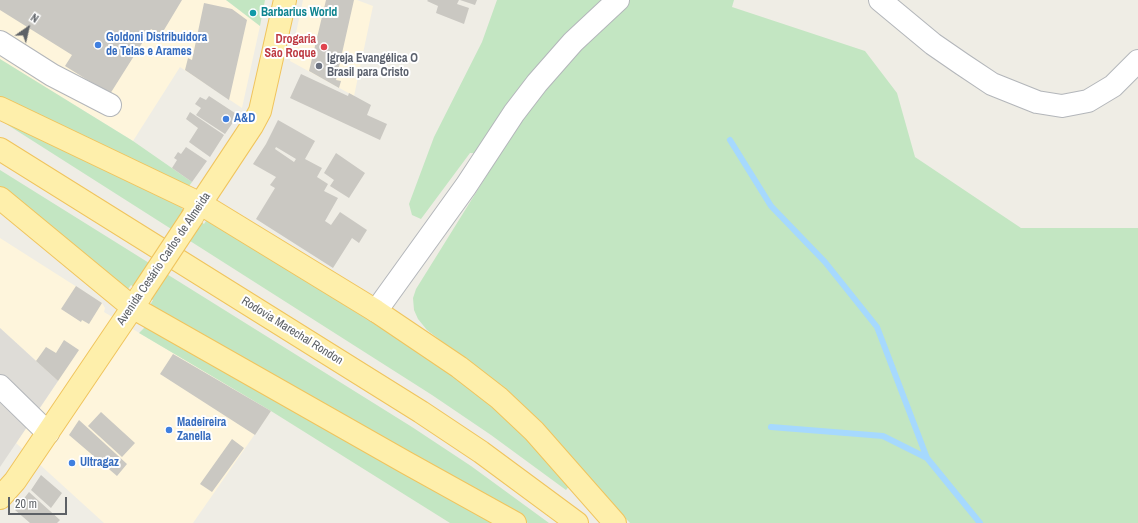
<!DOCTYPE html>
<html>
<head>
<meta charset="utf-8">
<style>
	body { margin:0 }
	#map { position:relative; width:1138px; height:523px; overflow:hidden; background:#efede5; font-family:"Archivo Narrow",sans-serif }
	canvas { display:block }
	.north { position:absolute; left:8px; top:8px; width:40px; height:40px; -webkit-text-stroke:3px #fff; paint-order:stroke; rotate:34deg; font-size:11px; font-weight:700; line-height:16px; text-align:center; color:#5d6166 }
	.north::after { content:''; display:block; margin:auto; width:14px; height:18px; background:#5d6166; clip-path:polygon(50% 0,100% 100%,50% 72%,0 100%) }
	.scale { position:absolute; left:8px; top:497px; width:59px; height:18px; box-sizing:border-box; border:2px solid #5d6166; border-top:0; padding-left:5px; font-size:12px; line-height:14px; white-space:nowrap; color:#5d6166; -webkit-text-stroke:3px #fff; paint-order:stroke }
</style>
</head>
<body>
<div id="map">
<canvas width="1138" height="523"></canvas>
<div class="north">N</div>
<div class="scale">20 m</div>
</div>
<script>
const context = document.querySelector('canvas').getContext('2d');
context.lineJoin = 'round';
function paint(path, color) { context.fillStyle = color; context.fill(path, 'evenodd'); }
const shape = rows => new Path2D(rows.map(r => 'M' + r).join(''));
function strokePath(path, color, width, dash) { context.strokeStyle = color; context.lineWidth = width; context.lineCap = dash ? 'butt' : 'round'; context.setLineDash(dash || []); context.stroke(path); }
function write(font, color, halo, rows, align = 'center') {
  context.font = font + ' "Archivo Narrow",sans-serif'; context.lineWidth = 4; context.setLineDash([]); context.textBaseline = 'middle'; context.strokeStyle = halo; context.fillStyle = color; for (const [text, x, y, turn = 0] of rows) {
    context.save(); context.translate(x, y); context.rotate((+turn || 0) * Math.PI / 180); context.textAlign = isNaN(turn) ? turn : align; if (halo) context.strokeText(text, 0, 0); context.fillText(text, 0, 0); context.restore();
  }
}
const commercial = shape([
	[0,0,226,0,260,26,242,108,180,67,133,141,0,59],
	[303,0,357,0,373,6,354,96,290,61],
	[0,238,102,303,105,308,104,312,271,411,193,523,104,523,16,443,58,381,0,328]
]);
const industrial = shape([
	[0,328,58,381,0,467]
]);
const green = shape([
	[226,0,265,0,260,26],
	[497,0,734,0,732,7,865,51,897,93,915,157,1021,228,1138,228,1138,523,630,523,498,385,427,330,418,319,414,310,413,298,416,289,500,154,470,153,421,219,412,215,409,204,434,137,482,42],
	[0,59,133,141,192,182,189,186,186,186,0,98],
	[0,114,181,206,182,209,204,224,206,221,208,220,410,346,486,399,520,430,570,485,566,490,491,435,432,395,0,120],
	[0,170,412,427,471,466,549,523,528,523,462,488,150,305,153,300,131,285,128,289,125,290,0,190],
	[148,324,500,523,450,523,271,411,139,333]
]);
const stream = shape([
	[730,140,771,206,825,262,877,327,927,458,980,523],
	[771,427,883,436,927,458]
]);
const building = shape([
	[0,0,182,0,161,35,151,29,110,94,65,66,72,55,0,10],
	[326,0,354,0,336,80,341,81,339,88,309,71],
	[428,0,459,0,457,4,469,8,464,24,436,13,438,6,427,1],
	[460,0,477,0,475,5],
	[204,3,232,9,247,20,229,100,185,70,188,58,192,60],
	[301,74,348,96,349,93,371,105,367,115,387,124,380,140,290,98],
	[209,96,238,115,225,134,196,115,201,108,195,104,200,97,206,100],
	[190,112,224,135,210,157,189,142,198,128,186,119],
	[278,120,315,141,305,159,322,168,317,177,328,184,324,191,338,198,325,221,331,225,340,212,367,230,359,243,352,238,333,268,256,219,275,188,270,185,276,177,253,164,266,144],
	[276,147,296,159,294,162,275,149],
	[186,147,207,161,192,182,172,168,177,160,174,158,178,152,181,154],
	[336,153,365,173,349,198,330,186,334,180,324,173],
	[76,286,102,303,89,324,82,320,81,322,61,309],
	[64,340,79,350,58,381,36,361,46,347,56,353],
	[173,354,271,411,255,435,160,374],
	[101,412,135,443,122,457,88,426],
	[79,420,127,464,117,476,69,435],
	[232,439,244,448,212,492,200,484],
	[41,475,62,493,51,508,31,490],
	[29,492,60,520,57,523,30,523,15,510]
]);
const minor = shape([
	[880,0,933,44,962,64,992,84,1037,102,1062,106,1088,101,1113,86,1138,61],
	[0,42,52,75,110,105],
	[376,311,466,186,514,113,537,83,573,42,618,0],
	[0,386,48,433]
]);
const major = shape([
	[0,108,201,204,376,311,459,367,499,398,534,431,615,523],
	[0,149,421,412,481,452,577,523],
	[0,198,132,307,405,462,515,523],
	[193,215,252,126,260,111,285,0],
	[0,498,15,481,141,295]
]);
const majorBridge = shape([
	[142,293,193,216]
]);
const markers = [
	[253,13,4,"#0f9aa8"],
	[98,45,4,"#3f7fe0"],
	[324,47,4,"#e0444e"],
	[319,66,4,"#6b7280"],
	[226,119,4,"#3f7fe0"],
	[169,430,4,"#3f7fe0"],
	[72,463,4,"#3f7fe0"]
];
const cultureNames = [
	["Barbarius World",261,13]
];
const shopNames = [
	["Goldoni Distribuidora",106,38],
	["de Telas e Arames",106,52],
	["A&D",234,119],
	["Madeireira",177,423],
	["Zanella",177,437],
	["Ultragaz",80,463]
];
const healthNames = [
	["Drogaria",316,40],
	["São Roque",316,54]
];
const worshipNames = [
	["Igreja Evangélica O",327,59],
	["Brasil para Cristo",327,73]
];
const streetNames = [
	["Avenida Cesário Carlos de Almeida",164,259,-56],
	["Rodovia Marechal Rondon",292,331,32]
];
paint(commercial, '#fef5dc');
paint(industrial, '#dedcd7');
paint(green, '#c3e6c2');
strokePath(stream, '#a6d9fe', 6);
paint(building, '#cac8c2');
strokePath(minor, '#b3b6ba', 24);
strokePath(major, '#f0c45d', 24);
strokePath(minor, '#fff', 22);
strokePath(major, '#feefab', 22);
strokePath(majorBridge, '#f0c45d', 24, []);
strokePath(majorBridge, '#feefab', 22);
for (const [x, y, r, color] of markers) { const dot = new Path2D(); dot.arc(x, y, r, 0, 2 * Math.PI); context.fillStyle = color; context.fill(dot); strokePath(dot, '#fff', 1.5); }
write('bold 12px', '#0d838f', '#fff', cultureNames, 'left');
write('bold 12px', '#366cbe', '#fff', shopNames, 'left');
write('bold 12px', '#be3a42', '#fff', healthNames, 'right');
write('bold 12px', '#5b616d', '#fff', worshipNames, 'left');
write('12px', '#5d6166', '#fff', streetNames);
</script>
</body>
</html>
